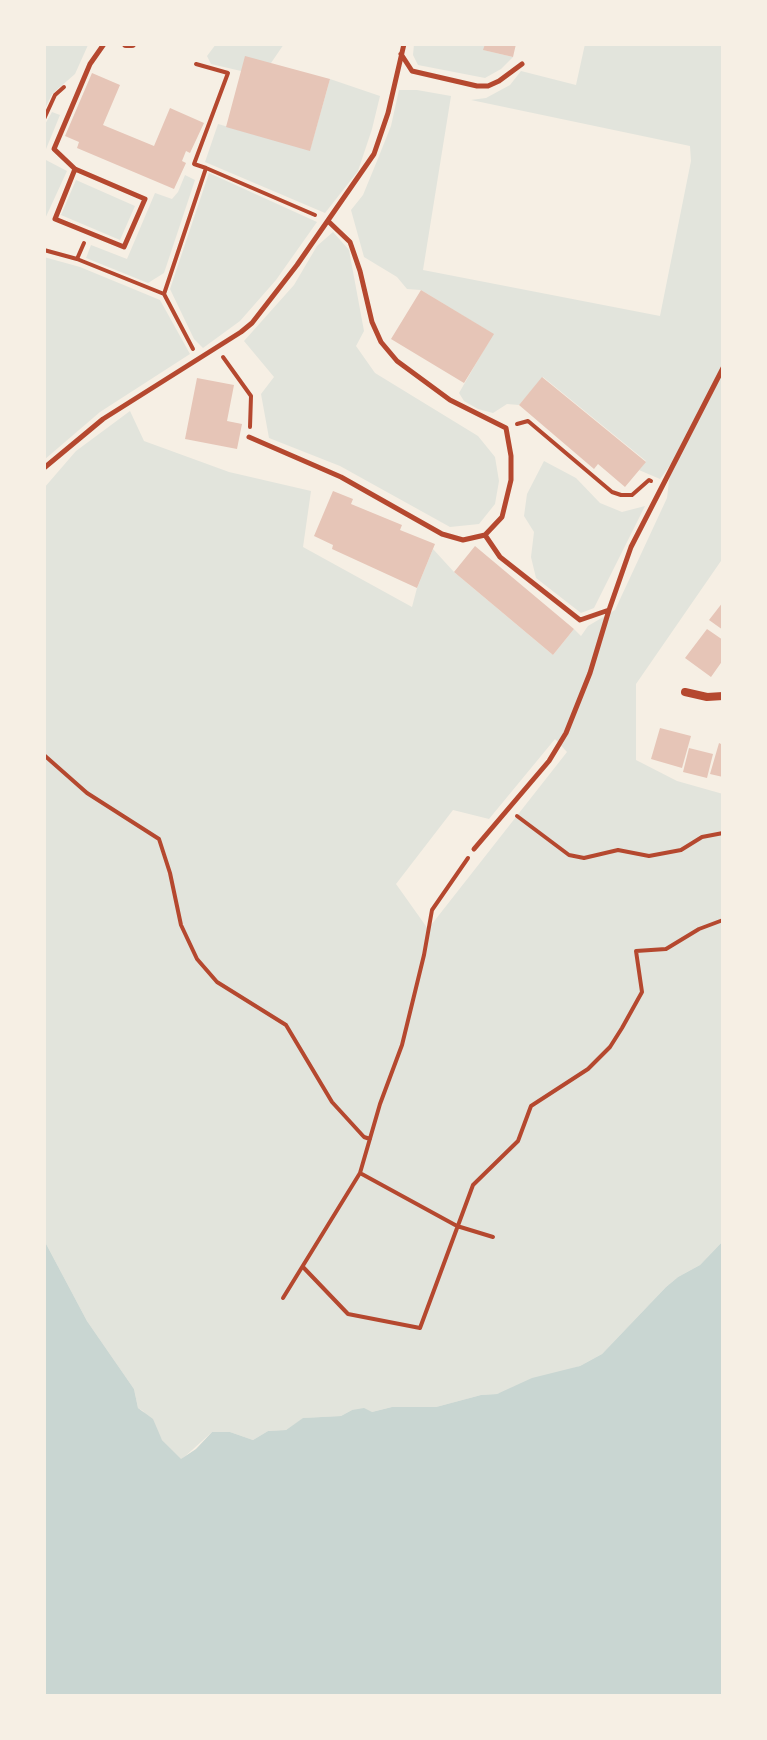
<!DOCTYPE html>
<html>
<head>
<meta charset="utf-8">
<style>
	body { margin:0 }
	#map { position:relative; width:767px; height:1740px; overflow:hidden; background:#f6efe4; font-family:"Fira Sans Condensed",sans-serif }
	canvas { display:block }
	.frame { position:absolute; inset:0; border:46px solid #f6efe4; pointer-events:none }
</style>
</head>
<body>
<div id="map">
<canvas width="767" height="1740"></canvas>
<div class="frame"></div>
</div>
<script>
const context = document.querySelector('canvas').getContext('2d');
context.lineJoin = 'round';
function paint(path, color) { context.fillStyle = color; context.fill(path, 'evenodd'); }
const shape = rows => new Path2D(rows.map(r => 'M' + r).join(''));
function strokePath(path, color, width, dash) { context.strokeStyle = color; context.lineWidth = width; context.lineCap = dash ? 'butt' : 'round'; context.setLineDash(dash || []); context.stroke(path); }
const green = shape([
	[44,44,88,45,75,74,52,94,44,111],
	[216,44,284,44,271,63,241,71,211,64,207,56],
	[414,44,485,44,484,50,513,57,501,69,485,78,418,65,413,55],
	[585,44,723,44,723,558,636,684,636,760,677,781,723,794,723,1241,700,1265,678,1277,666,1287,602,1354,580,1366,497,1394,481,1395,436,1407,392,1407,372,1412,352,1410,341,1416,304,1418,286,1430,268,1431,253,1440,230,1432,212,1432,181,1460,162,1440,143,1411,138,1408,134,1389,87,1321,44,1240,44,488,76,451,130,411,144,441,229,472,311,491,303,547,412,607,417,588,433,549,454,572,553,655,574,629,581,636,588,626,615,610,667,498,671,464,660,479,639,470,646,461,543,377,519,405,507,404,493,413,478,409,464,401,459,393,493,334,421,290,407,289,397,277,364,257,351,210,363,195,377,161,391,126,399,90,417,90,451,96,423,270,660,316,691,161,690,146,471,100,486,98,510,85,521,71,576,85],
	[555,739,567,752,428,929,396,884,453,810,489,819],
	[330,79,380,96,372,129,358,171,325,213,205,162,218,124,310,150],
	[52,112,60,115,44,154,44,126],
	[44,159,67,171,44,221],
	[209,173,317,222,276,280,240,321,203,348,194,339,170,289],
	[185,175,195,180,164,273,148,283,86,258,91,245,127,259,155,193,172,199,178,192],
	[76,180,135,206,120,240,61,215],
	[333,232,349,250,364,331,356,346,375,373,478,436,495,457,499,481,495,504,479,524,450,527,340,466,269,438,261,394,274,377,244,341,294,285,317,246],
	[44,257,80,267,160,300,190,354,100,412,44,460],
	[544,461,576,478,600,503,622,512,645,506,594,608,581,613,536,578,531,557,534,532,524,516,527,494]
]);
const water = shape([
	[44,1240,87,1321,134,1389,138,1408,153,1419,162,1440,181,1459,196,1449,212,1432,230,1432,253,1440,268,1431,286,1430,303,1418,341,1416,352,1410,364,1408,372,1412,392,1407,436,1407,481,1395,497,1394,532,1378,580,1366,602,1354,666,1287,678,1277,700,1265,723,1241,723,1696,44,1696]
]);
const building = shape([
	[485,44,516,44,513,57,483,50],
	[245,56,330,79,310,151,226,127],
	[92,73,120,85,103,125,154,146,170,108,204,123,190,153,186,151,182,161,186,163,174,189,77,148,79,142,65,136],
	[421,290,494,334,464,383,391,339],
	[542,377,646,462,625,487,598,464,594,469,519,405],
	[197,378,234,385,227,421,242,424,237,449,185,439],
	[333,491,353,499,351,504,402,525,400,530,435,544,417,588,332,549,333,545,314,536],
	[475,546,574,629,553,655,454,572],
	[723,602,723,630,709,620],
	[707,629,723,640,723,660,711,677,685,658],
	[660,728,691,736,682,768,651,759],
	[719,743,723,745,723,777,710,774],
	[689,748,713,754,707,778,683,772]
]);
const path = shape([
	[44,119,55,95,64,87],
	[206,168,315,215],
	[44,250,77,259,164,294],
	[77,259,84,243],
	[193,349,164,294,206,168,194,164,228,73,196,64],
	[223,357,251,396,250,427],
	[517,424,528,421,612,492,621,495,632,495,649,480,651,481],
	[44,755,87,793,159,839,170,873,181,925,197,959,217,982,286,1025,332,1102,364,1137,370,1139],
	[517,816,569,855,584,858,618,850,649,856,681,850,702,837,723,833],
	[360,1173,457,1226,493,1237],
	[303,1267,348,1314,420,1328,473,1185,518,1141,531,1106,588,1069,610,1047,622,1028,642,992,636,951,666,949,699,929,723,920],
	[283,1298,360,1173,380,1104,402,1045,424,955,432,910,468,858]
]);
const service = shape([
	[401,54,412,71,477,86,488,86,499,81,522,64],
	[75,169,55,219,124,247,145,199,75,169,54,149,90,64,104,44],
	[328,221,350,242,360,271,372,322,381,342,397,361,450,400,506,428,511,456,511,480,502,517,485,535,500,557,580,620,609,610,631,547,723,368],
	[249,437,341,477,442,534,463,540,485,535],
	[44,468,103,419,241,332,252,323,297,265,374,154,388,113,404,44],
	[474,849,549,761,566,733,590,673,609,610]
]);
const minor = shape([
	[126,44,132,44],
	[685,692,707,697,723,696]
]);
paint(green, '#e2e4dc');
paint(water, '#c9d6d2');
paint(building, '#e6c5b7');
strokePath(path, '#b5482f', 4);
strokePath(service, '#b5482f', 5);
strokePath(minor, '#b5482f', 8);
</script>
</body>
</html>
